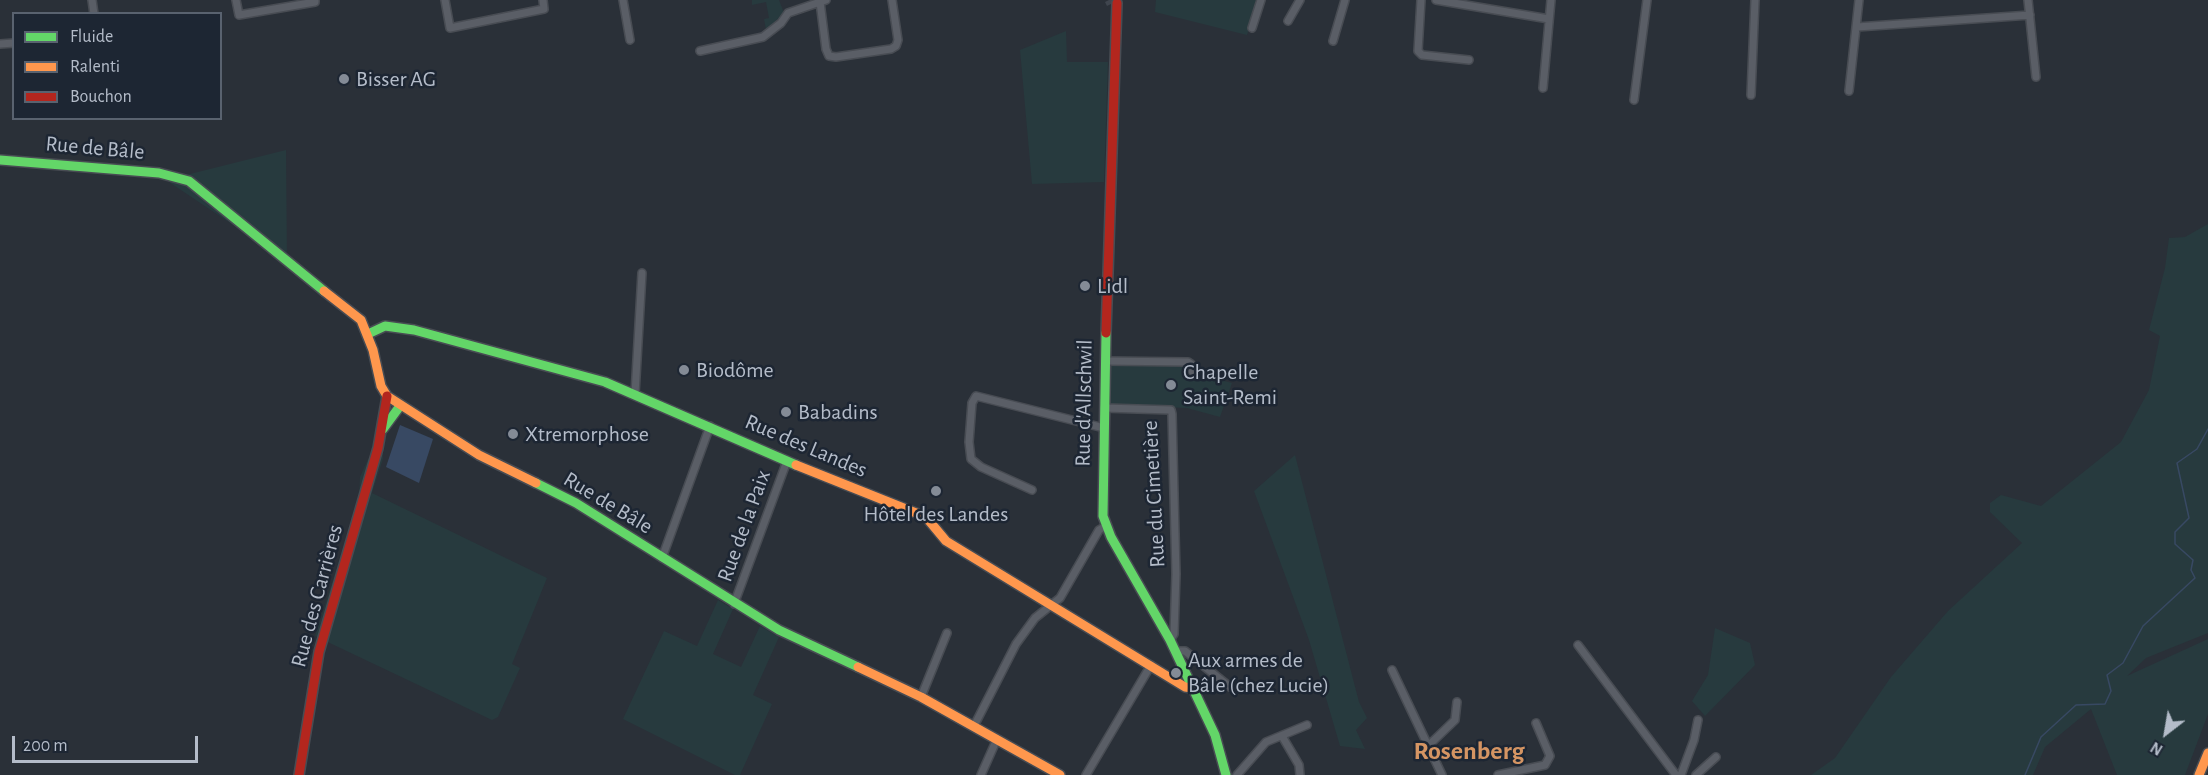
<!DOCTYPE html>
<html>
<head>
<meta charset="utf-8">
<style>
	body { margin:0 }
	#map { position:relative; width:2208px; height:775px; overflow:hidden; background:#2a3038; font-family:"Alegreya Sans",sans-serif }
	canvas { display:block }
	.legend { position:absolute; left:12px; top:12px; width:210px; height:108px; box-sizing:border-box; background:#1d2633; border:2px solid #59626f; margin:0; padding:8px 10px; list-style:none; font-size:18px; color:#b4bcc9 }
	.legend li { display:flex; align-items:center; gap:12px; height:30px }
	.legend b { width:30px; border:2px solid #59626f }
	.north { position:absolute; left:2136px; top:703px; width:60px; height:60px; -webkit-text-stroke:4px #1d2633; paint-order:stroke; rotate:211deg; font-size:16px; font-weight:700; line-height:24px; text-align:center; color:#b4bcc9 }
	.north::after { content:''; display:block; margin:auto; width:21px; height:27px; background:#b4bcc9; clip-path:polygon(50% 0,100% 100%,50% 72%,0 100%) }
	.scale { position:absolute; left:12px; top:736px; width:186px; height:27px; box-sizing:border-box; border:3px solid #b4bcc9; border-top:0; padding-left:8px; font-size:18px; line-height:21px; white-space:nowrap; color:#b4bcc9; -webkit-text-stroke:4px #1d2633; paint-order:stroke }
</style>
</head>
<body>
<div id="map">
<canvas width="2208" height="775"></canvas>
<ul class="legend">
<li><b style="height:8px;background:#63d668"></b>Fluide</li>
<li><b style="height:8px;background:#ff974d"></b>Ralenti</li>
<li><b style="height:8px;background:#b3261e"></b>Bouchon</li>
</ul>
<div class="north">N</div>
<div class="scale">200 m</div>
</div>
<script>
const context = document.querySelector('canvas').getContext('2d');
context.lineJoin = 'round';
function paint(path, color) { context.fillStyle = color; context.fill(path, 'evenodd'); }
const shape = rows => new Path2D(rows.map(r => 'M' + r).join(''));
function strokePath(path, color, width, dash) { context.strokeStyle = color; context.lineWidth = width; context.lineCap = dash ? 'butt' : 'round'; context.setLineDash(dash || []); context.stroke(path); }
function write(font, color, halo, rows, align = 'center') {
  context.font = font + ' "Alegreya Sans",sans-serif'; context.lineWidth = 5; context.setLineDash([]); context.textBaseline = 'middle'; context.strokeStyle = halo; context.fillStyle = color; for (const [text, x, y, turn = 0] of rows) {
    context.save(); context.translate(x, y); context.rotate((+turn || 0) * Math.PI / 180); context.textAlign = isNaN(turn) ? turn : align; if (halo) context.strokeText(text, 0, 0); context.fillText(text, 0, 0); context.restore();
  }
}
const green = shape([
	[752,0,779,0,784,13,766,30,764,19,769,18,766,2,752,5],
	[1156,0,1259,0,1247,35,1155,12],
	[1066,31,1067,62,1108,62,1104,182,1032,184,1020,50],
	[286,150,287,261,166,180],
	[2208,224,2208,633,2146,658,2127,676,2208,639,2208,714,2185,775,2117,775,2091,709,2045,747,2033,775,1811,775,1835,758,1891,677,1948,611,2022,543,1990,512,1990,503,2001,495,2041,506,2121,442,2149,390,2160,336,2149,330,2165,268,2169,238,2185,237],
	[1189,364,1190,372,1232,383,1220,417,1187,408,1109,405,1111,365],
	[383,446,383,459,372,493,547,578,512,664,520,668,498,717,492,720,315,636,359,498,360,477,368,459],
	[1295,455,1359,702,1367,718,1356,730,1365,749,1340,746,1309,640,1254,491],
	[718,600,733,609,713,654,741,667,760,626,779,637,753,695,772,704,740,775,735,775,623,719,664,631,697,646],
	[1715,628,1750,643,1755,665,1705,716,1692,701,1708,675]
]);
const water = shape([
	[400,425,433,439,419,483,386,467]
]);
const stream = shape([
	[2025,775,2041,737,2076,705,2105,704,2111,691,2107,675,2123,663,2143,626,2195,578,2191,570,2193,560,2175,544,2175,532,2189,518,2177,463,2197,449,2208,429]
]);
const secondaryTunnel = shape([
	[1109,0,1111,4]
]);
const street = shape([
	[92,0,94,14],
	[236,0,239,15,315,2,315,0],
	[445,0,450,28,544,9,543,0],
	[623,0,630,40],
	[1421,0,1418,51,1422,55,1469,60],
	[1436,0,1549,19],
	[2028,0,2036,77],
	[820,2,826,49,829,56,836,57,891,49,896,46,898,40,892,0],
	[1288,21,1300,0],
	[1857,27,2030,15],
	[1252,28,1261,0],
	[1333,41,1345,0],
	[0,44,14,43],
	[700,51,763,37,781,23,788,13,826,0],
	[1543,88,1551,0],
	[1849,91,1859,0],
	[1751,95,1755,0],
	[1634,100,1647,0],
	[1105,361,1188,362,1191,364,1192,371],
	[635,394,642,273],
	[1104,408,1171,410,1172,414,1176,574,1174,634,1170,640],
	[1032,490,981,467,971,459,969,442,972,403,976,396,1104,428],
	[662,558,710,426],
	[734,604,787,461],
	[1578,645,1676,775],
	[1175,651,1185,651,1230,687],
	[1392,670,1442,775],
	[921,697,947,633],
	[974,726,1016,644,1035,618,1060,598,1099,530,1106,526],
	[1282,736,1299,765,1300,775],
	[1429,745,1455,720,1457,702],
	[981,775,997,739],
	[1086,775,1151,665],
	[1237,775,1266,742,1307,725],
	[1498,775,1545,765,1550,756,1536,723],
	[1681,775,1694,740,1698,720],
	[1696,775,1716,757]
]);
const fast = shape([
	[0,160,159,173,189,181,324,291],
	[1106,333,1103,516,1111,537,1170,640,1215,735,1226,775],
	[368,334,385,326,414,330,605,382,796,465],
	[383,429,400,406],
	[536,483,576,503,779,630,858,667]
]);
const slow = shape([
	[324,291,361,320,373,350,381,386,387,396,479,455,536,483],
	[796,465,926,517,946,541,1185,687,1192,688],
	[858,667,921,697,1060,775],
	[2199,775,2208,753]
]);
const jam = shape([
	[1106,333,1117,3],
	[299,775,319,652,378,448,387,396]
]);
const markers = [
	[344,79,6,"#848b96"],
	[1085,286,6,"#848b96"],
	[684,370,6,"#848b96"],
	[1171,385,6,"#848b96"],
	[786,412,6,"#848b96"],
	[513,434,6,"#848b96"],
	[936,491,6,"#848b96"],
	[1176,673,6,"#848b96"]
];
const poiNames = [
	["Bisser AG",356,79],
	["Lidl",1097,286],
	["Biodôme",696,370],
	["Chapelle",1183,372],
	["Saint-Remi",1183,397],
	["Babadins",798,412],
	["Xtremorphose",525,434],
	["Hôtel des Landes",936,514,"center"],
	["Aux armes de",1188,660],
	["Bâle (chez Lucie)",1188,685]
];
const streetNames = [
	["Rue de Bâle",95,148,5],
	["Rue d'Allschwil",1084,403,-89],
	["Rue des Landes",806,446,23],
	["Rue du Cimetière",1154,494,-93],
	["Rue de Bâle",608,503,31],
	["Rue de la Paix",744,526,-70],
	["Rue des Carrières",317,596,-75]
];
const quarterNames = [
	["Rosenberg",1469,751]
];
paint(green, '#273a3e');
paint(water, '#384963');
strokePath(stream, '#384963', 1.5);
strokePath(secondaryTunnel, '#3f454e', 9, [9, 4.5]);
strokePath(street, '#484c53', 10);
strokePath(fast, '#484c53', 12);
strokePath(slow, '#484c53', 12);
strokePath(jam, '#484c53', 12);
strokePath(street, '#5a5e66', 7);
strokePath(fast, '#63d668', 9);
strokePath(slow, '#ff974d', 9);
strokePath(jam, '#b3261e', 9);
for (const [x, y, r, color] of markers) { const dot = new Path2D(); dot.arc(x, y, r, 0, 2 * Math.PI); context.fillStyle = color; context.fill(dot); strokePath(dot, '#1d2633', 2); }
write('22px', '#b4bcc9', '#1d2633', poiNames, 'left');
write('22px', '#b4bcc9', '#1d2633', streetNames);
write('bold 26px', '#d59563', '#1d2633', quarterNames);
</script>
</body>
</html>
